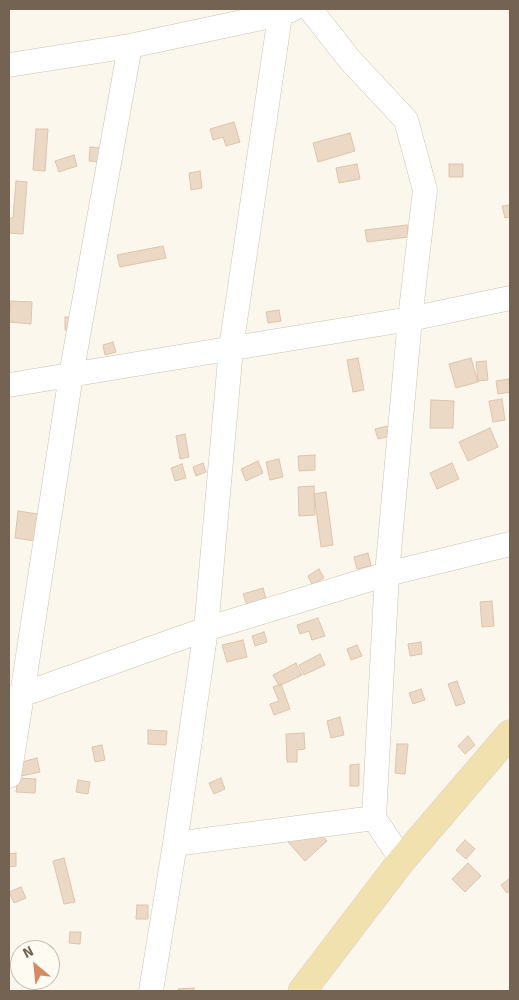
<!DOCTYPE html>
<html>
<head>
<meta charset="utf-8">
<style>
	body { margin:0 }
	#map { position:relative; width:519px; height:1000px; overflow:hidden; background:#fbf7ed; font-family:Signika,sans-serif }
	canvas { display:block }
	.frame { position:absolute; inset:0; border:10px solid #746252; pointer-events:none }
	.north { position:absolute; left:10px; top:940px; width:50px; height:50px; box-sizing:border-box; background:#fefbf3; border:1px solid #c7beb3; border-radius:50%; rotate:332deg; font-size:14px; font-weight:700; line-height:20px; text-align:center; color:#746252 }
	.north::after { content:''; display:block; margin:auto; width:18px; height:22px; background:#d68a61; clip-path:polygon(50% 0,100% 100%,50% 72%,0 100%) }
</style>
</head>
<body>
<div id="map">
<canvas width="519" height="1000"></canvas>
<div class="frame"></div>
<div class="north">N</div>
</div>
<script>
const context = document.querySelector('canvas').getContext('2d');
context.lineJoin = 'round';
function paint(path, color) { context.fillStyle = color; context.fill(path, 'evenodd'); }
const shape = rows => new Path2D(rows.map(r => 'M' + r).join(''));
function strokePath(path, color, width, dash) { context.strokeStyle = color; context.lineWidth = width; context.lineCap = dash ? 'butt' : 'round'; context.setLineDash(dash || []); context.stroke(path); }
const building = shape([
	[234,122,240,142,226,146,223,137,213,140,210,129,234,122],
	[36,129,48,129,45,171,33,170,36,129],
	[350,133,355,151,318,162,313,143,350,133],
	[90,147,101,148,99,162,89,161,90,147],
	[74,155,77,166,59,172,55,161,74,155],
	[357,164,360,179,339,183,336,168,357,164],
	[449,164,463,164,463,177,449,177,449,164],
	[200,171,202,188,191,190,189,173,200,171],
	[16,181,27,182,23,234,9,233,9,218,13,218,16,181],
	[510,205,510,217,505,218,502,206,510,205],
	[407,225,409,237,367,242,365,230,407,225],
	[163,246,166,258,120,267,117,255,163,246],
	[11,301,32,302,31,324,9,322,11,301],
	[279,310,281,321,268,323,266,312,279,310],
	[65,317,73,317,73,330,65,330,65,317],
	[113,342,116,352,105,355,103,345,113,342],
	[358,358,364,390,353,392,347,360,358,358],
	[471,358,478,382,456,388,449,364,471,358],
	[486,361,488,380,478,381,476,362,486,361],
	[509,379,510,392,498,394,496,381,509,379],
	[502,399,505,420,493,422,489,401,502,399],
	[431,400,454,401,453,428,430,428,431,400],
	[388,426,391,436,378,439,375,429,388,426],
	[490,428,498,447,468,461,459,442,490,428],
	[185,434,189,457,180,459,176,436,185,434],
	[315,455,315,470,299,471,298,456,315,455],
	[279,459,283,477,270,480,266,462,279,459],
	[258,461,263,473,246,481,241,469,258,461],
	[203,463,206,472,196,476,193,467,203,463],
	[452,463,459,479,437,489,430,473,452,463],
	[182,464,186,478,175,481,171,468,182,464],
	[314,486,315,515,299,516,298,487,314,486],
	[326,492,333,545,321,547,314,494,326,492],
	[18,511,38,514,35,541,15,538,18,511],
	[368,553,371,566,357,569,354,557,368,553],
	[319,569,324,578,312,585,308,576,319,569],
	[263,588,266,599,247,605,243,594,263,588],
	[492,601,494,626,482,627,480,602,492,601],
	[318,618,325,636,312,640,309,631,300,634,297,625,318,618],
	[264,632,267,642,255,646,252,636,264,632],
	[243,640,247,657,227,662,222,645,243,640],
	[421,642,422,654,410,656,408,644,421,642],
	[357,645,362,656,351,660,347,649,357,645],
	[320,654,325,665,304,675,299,665,320,654],
	[296,663,302,675,279,686,273,675,296,663],
	[457,681,465,703,456,706,448,684,457,681],
	[281,684,290,709,274,715,270,704,279,701,273,687,281,684],
	[421,689,425,700,413,704,409,693,421,689],
	[340,717,344,735,331,738,327,721,340,717],
	[148,730,167,731,166,745,148,744,148,730],
	[304,733,305,749,297,750,297,762,287,762,286,734,304,733],
	[468,736,475,745,465,754,458,746,468,736],
	[397,744,408,744,405,774,395,773,397,744],
	[102,745,105,760,95,762,92,747,102,745],
	[37,758,40,772,21,776,18,763,37,758],
	[359,764,359,786,350,786,350,765,359,764],
	[18,778,36,779,35,793,16,792,18,778],
	[221,778,225,789,214,794,209,783,221,778],
	[78,780,90,782,88,794,76,792,78,780],
	[310,822,327,841,305,861,288,842,310,822],
	[465,840,475,849,466,859,456,850,465,840],
	[16,853,16,866,9,867,9,854,16,853],
	[64,858,75,902,64,904,53,861,64,858],
	[468,863,481,876,465,892,452,879,468,863],
	[509,879,510,881,510,890,507,893,501,885,509,879],
	[21,887,26,898,14,903,9,892,21,887],
	[137,905,148,905,148,919,136,919,137,905],
	[70,932,81,932,80,944,69,943,70,932],
	[194,988,194,991,179,991,178,989,194,988]
]);
const minor = shape([
	[310,9,350,60,406,120,425,190,410,319,387,574,374,818,402,860],
	[9,65,130,46,280,14,293,9],
	[9,385,410,319,510,298],
	[10,699,206,629,387,574,510,544],
	[9,776,22,695,71,375,130,46],
	[175,844,374,818],
	[151,991,175,844,206,629,231,348,281,9]
]);
const major = shape([
	[302,991,402,860,510,734]
]);
paint(building, '#ebd9c5');
strokePath(building, '#dec4aa', 1);
strokePath(minor, '#ccc1b3', 25);
strokePath(major, '#d8d3cf', 29);
strokePath(minor, '#fff', 24);
strokePath(major, '#f1e1ae', 28);
</script>
</body>
</html>
